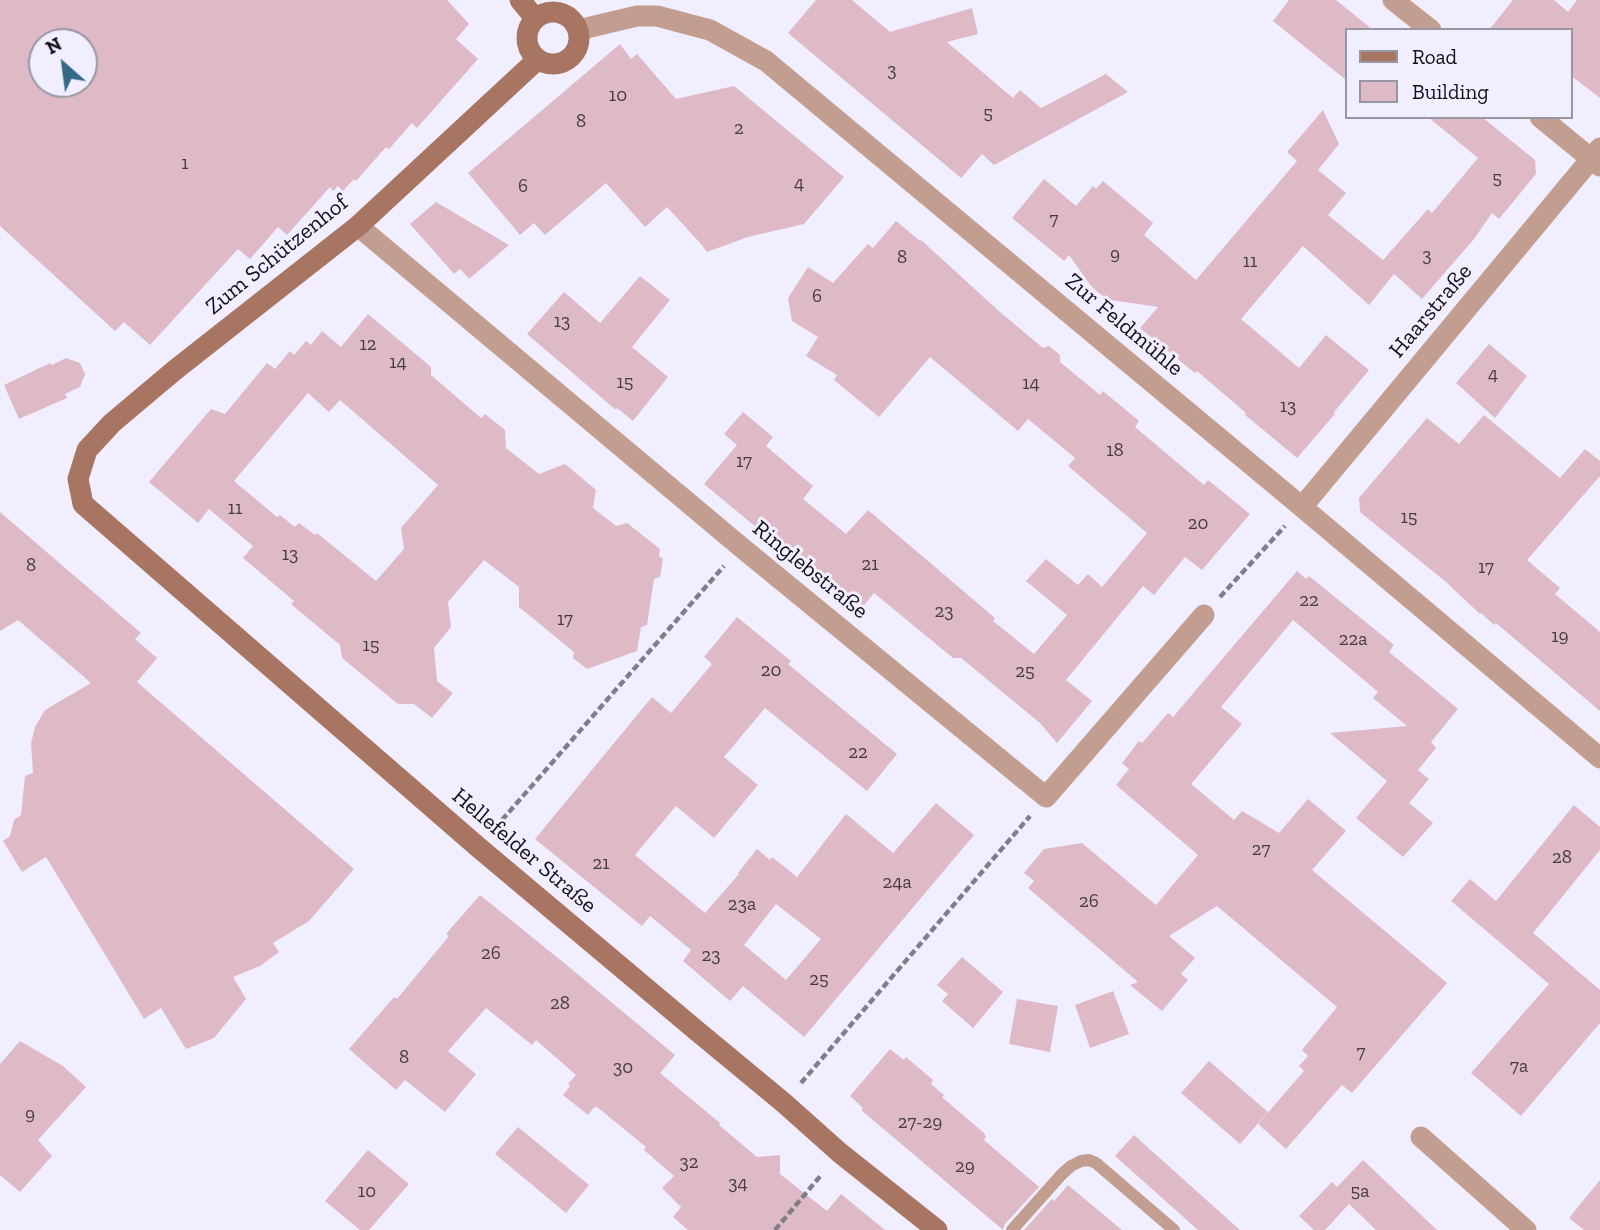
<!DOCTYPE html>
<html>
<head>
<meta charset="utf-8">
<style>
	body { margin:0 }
	#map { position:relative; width:1600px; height:1230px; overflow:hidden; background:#f1eeff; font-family:"Zilla Slab",serif }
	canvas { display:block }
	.legend { position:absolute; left:1345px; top:28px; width:228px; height:91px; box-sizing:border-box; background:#f1eeff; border:2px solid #9996a3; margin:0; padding:9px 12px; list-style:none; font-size:21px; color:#141218 }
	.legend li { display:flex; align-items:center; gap:14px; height:35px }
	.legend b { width:35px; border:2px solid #9996a3 }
	.north { position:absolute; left:28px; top:28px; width:70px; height:70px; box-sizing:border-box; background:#f1eeff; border:2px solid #9996a3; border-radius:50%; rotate:332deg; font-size:19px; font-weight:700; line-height:28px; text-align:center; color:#141218 }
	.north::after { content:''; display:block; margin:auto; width:24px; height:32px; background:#356a86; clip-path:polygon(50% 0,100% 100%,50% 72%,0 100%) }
</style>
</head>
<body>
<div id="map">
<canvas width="1600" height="1230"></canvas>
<ul class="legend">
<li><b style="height:9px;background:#a97563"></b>Road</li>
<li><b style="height:19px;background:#debac7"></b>Building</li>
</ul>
<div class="north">N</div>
</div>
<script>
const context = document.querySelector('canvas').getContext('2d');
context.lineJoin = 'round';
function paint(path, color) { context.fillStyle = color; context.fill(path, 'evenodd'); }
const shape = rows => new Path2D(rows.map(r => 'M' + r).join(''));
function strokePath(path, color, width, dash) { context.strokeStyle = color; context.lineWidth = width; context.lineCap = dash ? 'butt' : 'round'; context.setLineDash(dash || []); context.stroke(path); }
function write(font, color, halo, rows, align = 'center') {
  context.font = font + ' "Zilla Slab",serif'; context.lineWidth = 6; context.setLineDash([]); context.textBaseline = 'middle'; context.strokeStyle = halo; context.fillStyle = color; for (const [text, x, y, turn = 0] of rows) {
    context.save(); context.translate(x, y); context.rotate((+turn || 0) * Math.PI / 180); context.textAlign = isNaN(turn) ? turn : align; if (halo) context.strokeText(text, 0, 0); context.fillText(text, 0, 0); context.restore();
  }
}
const building = shape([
	[0,0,447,0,469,24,456,39,478,59,417,128,412,123,389,149,386,147,356,181,354,179,343,191,338,186,333,191,330,187,287,235,278,227,250,259,238,249,150,345,124,322,115,331,0,226],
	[42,42,84,42,84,84,42,84],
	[816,0,852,0,890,32,972,8,978,34,947,42,1013,98,1020,90,1041,108,1106,74,1128,92,994,165,982,154,961,178,788,33],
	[1289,0,1336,0,1373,30,1346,30,1346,80,1273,21],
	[1513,0,1554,0,1568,12,1577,0,1600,0,1600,98,1570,75,1570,30,1489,30],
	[620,44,631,59,637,54,676,99,734,86,844,177,804,224,748,237,707,252,701,244,667,207,645,227,606,183,545,235,534,223,520,235,468,173],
	[1323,110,1339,144,1318,170,1346,193,1328,215,1383,260,1428,209,1432,213,1478,158,1428,117,1482,117,1535,160,1536,174,1499,219,1492,213,1474,239,1422,299,1394,274,1369,305,1303,246,1241,319,1299,368,1326,335,1369,370,1334,412,1335,414,1297,458,1244,414,1246,413,1197,371,1195,373,1140,328,1158,307,1111,300,1100,294,1091,286,1069,255,1064,261,1012,218,1044,179,1076,206,1093,186,1096,189,1103,181,1153,223,1144,235,1196,280,1297,161,1287,152],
	[436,202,509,245,469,279,460,269,454,274,410,224],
	[896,221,920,241,921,240,1000,312,1043,348,1049,346,1060,355,1060,362,1100,395,1103,391,1139,421,1135,427,1204,485,1208,480,1250,514,1202,570,1185,557,1154,595,1143,586,1066,680,1092,701,1057,743,1040,723,961,658,953,658,874,593,861,609,836,589,835,591,787,551,786,552,704,484,737,445,724,434,743,412,773,437,766,446,813,486,803,499,846,534,868,510,995,618,993,621,1034,654,1067,615,1026,581,1046,559,1078,585,1088,574,1102,587,1147,533,1068,466,1075,458,1028,419,1018,431,930,357,879,417,834,380,837,375,806,356,818,337,792,321,788,298,808,267,833,283,868,244,873,248],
	[640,276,670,300,632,347,668,377,633,421,617,408,616,410,527,334,564,292,600,323],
	[368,314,431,367,431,375,481,418,485,414,505,430,506,448,539,474,565,464,596,490,593,508,616,526,627,523,660,549,659,556,663,559,660,577,654,579,647,625,641,627,637,651,587,669,573,658,574,652,519,607,519,587,484,560,448,602,451,627,434,648,437,681,453,693,432,718,414,704,398,704,342,658,340,645,291,604,294,601,243,558,253,546,209,509,198,523,149,482,211,409,225,414,267,363,275,369,290,351,294,355,306,341,311,345,322,331,341,347],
	[308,393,329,412,340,400,438,485,401,528,404,549,376,581,317,533,315,535,299,523,295,527,280,515,277,517,234,481],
	[1489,344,1527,376,1495,418,1456,383],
	[66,358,80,363,85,374,80,387,65,394,67,398,19,419,4,385,50,363,52,365],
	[1484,415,1560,478,1585,449,1600,461,1600,476,1527,560,1560,588,1555,594,1600,632,1600,711,1496,623,1494,625,1481,613,1480,614,1446,582,1360,512,1359,498,1427,418,1459,444],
	[0,512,141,633,135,639,157,658,137,682,354,869,309,921,273,943,279,952,260,966,233,977,246,999,214,1038,186,1049,161,1008,144,1019,46,857,22,872,3,841,10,836,14,820,21,815,25,776,33,773,31,743,35,727,45,710,91,683,18,620,0,631],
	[1297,571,1306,579,1309,576,1394,645,1389,652,1458,709,1431,742,1436,748,1418,770,1429,779,1409,803,1433,823,1403,857,1356,818,1387,781,1330,733,1407,726,1373,698,1378,692,1293,620,1221,707,1242,724,1191,784,1234,820,1242,811,1279,833,1308,799,1346,831,1312,870,1447,983,1352,1093,1342,1085,1286,1149,1258,1124,1304,1071,1299,1066,1308,1056,1302,1050,1337,1007,1217,906,1169,936,1195,958,1181,974,1188,980,1162,1011,1130,985,1138,982,1028,888,1034,881,1024,873,1044,849,1082,843,1156,905,1198,855,1116,785,1129,769,1122,763,1139,741,1142,743,1168,713,1173,717],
	[737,617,791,661,788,664,897,754,867,791,765,708,724,757,758,785,714,838,676,806,635,855,705,913,739,874,738,873,757,849,770,860,772,857,797,877,846,814,893,853,936,803,974,835,804,1037,743,986,730,1001,683,961,691,950,650,916,642,926,535,839,652,697,671,713,712,664,704,657],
	[776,904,821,939,786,980,744,945],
	[1574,805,1600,827,1600,850,1533,933,1600,990,1600,1023,1521,1116,1471,1073,1549,984,1451,901,1470,879,1496,901],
	[480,895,569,967,675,1055,660,1073,720,1123,719,1125,757,1157,780,1155,780,1174,827,1211,841,1194,885,1230,688,1230,673,1217,681,1207,662,1188,674,1176,644,1150,646,1147,597,1107,596,1108,595,1106,588,1115,563,1095,570,1086,568,1084,576,1075,536,1040,532,1045,486,1008,448,1051,476,1074,445,1112,405,1080,396,1090,349,1049,394,997,397,999,449,936,446,934],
	[962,957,1003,992,973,1028,942,1001,948,994,937,985],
	[1113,991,1129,1034,1090,1048,1075,1005],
	[1017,999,1058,1006,1050,1052,1009,1044],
	[20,1041,63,1066,86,1087,38,1140,52,1156,20,1192,0,1175,0,1064],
	[890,1049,904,1060,906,1057,933,1080,931,1084,944,1095,942,1097,984,1133,986,1137,984,1140,1039,1187,1005,1224,1003,1230,861,1110,863,1108,850,1096],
	[1209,1061,1268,1112,1240,1144,1181,1093],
	[518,1127,589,1185,566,1213,495,1154],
	[1134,1135,1240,1230,1198,1230,1115,1156],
	[368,1150,409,1184,369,1230,360,1230,325,1201],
	[1363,1160,1437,1230,1376,1230,1349,1204,1325,1230,1314,1230,1299,1216,1332,1182,1337,1187],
	[1600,1180,1600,1230,1584,1230,1569,1218],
	[1068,1185,1122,1230,1024,1230,1052,1199,1054,1201]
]);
const path = shape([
	[1220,597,1285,526],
	[495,828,724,566],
	[801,1083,1030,816],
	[775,1230,822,1174]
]);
const lane = shape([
	[1012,1230,1062,1174,1071,1166,1081,1161,1089,1160,1096,1163,1174,1230]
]);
const street = shape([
	[1393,0,1431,30],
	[578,30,637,16,657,16,710,30,766,61,1302,507,1600,758],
	[1540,117,1600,166],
	[358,226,741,547,1046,797,1204,615],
	[1302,507,1600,148],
	[1421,1137,1526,1230]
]);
const secondary = shape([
	[520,0,535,18],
	'527 38a26 26 0 1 1 52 0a26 26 0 1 1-52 0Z',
	[538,59,358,226,175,370,112,423,87,450,78,479,83,504,478,847,697,1031,784,1103,840,1153,937,1230]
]);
const numberNames = [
	["3",892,71],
	["10",618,96],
	["5",988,114],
	["8",581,122],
	["2",739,129],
	["1",185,164],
	["5",1497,179],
	["4",799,184],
	["6",523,187],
	["7",1054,220],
	["9",1115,255],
	["3",1427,256],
	["8",902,258],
	["11",1250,262],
	["6",817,297],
	["13",562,322],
	["12",368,345],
	["14",398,363],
	["4",1493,375],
	["15",625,383],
	["14",1031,384],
	["13",1288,407],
	["18",1115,451],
	["17",744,462],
	["11",235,509],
	["15",1409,518],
	["20",1198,524],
	["13",290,555],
	["21",870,565],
	["8",31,566],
	["17",1486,568],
	["22",1309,601],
	["23",944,612],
	["17",565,620],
	["19",1560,637],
	["22a",1353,640],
	["15",371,646],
	["20",771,671],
	["25",1025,672],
	["22",858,753],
	["27",1261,850],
	["28",1562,858],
	["21",601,864],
	["24a",897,883],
	["26",1089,902],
	["23a",742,905],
	["26",491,954],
	["23",711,956],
	["25",819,980],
	["28",560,1004],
	["7",1361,1053],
	["8",404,1058],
	["7a",1519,1067],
	["30",623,1068],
	["9",30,1115],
	["27-29",920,1123],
	["32",689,1163],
	["29",965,1167],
	["34",738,1184],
	["10",367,1192],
	["5a",1360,1192]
];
const streetNames = [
	["Zum Schützenhof",277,255,-39],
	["Haarstraße",1431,311,-50],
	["Zur Feldmühle",1124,325,40],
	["Ringlebstraße",810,570,39],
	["Hellefelder Straße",524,851,40]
];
paint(building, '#debac7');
strokePath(path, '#807e89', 4.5, [7, 3.5]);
strokePath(lane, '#c29e91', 12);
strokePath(street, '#c29e91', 21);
strokePath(secondary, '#a97563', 21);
write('19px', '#463c44', null, numberNames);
write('23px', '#141218', '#f1eeff', streetNames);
</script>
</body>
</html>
